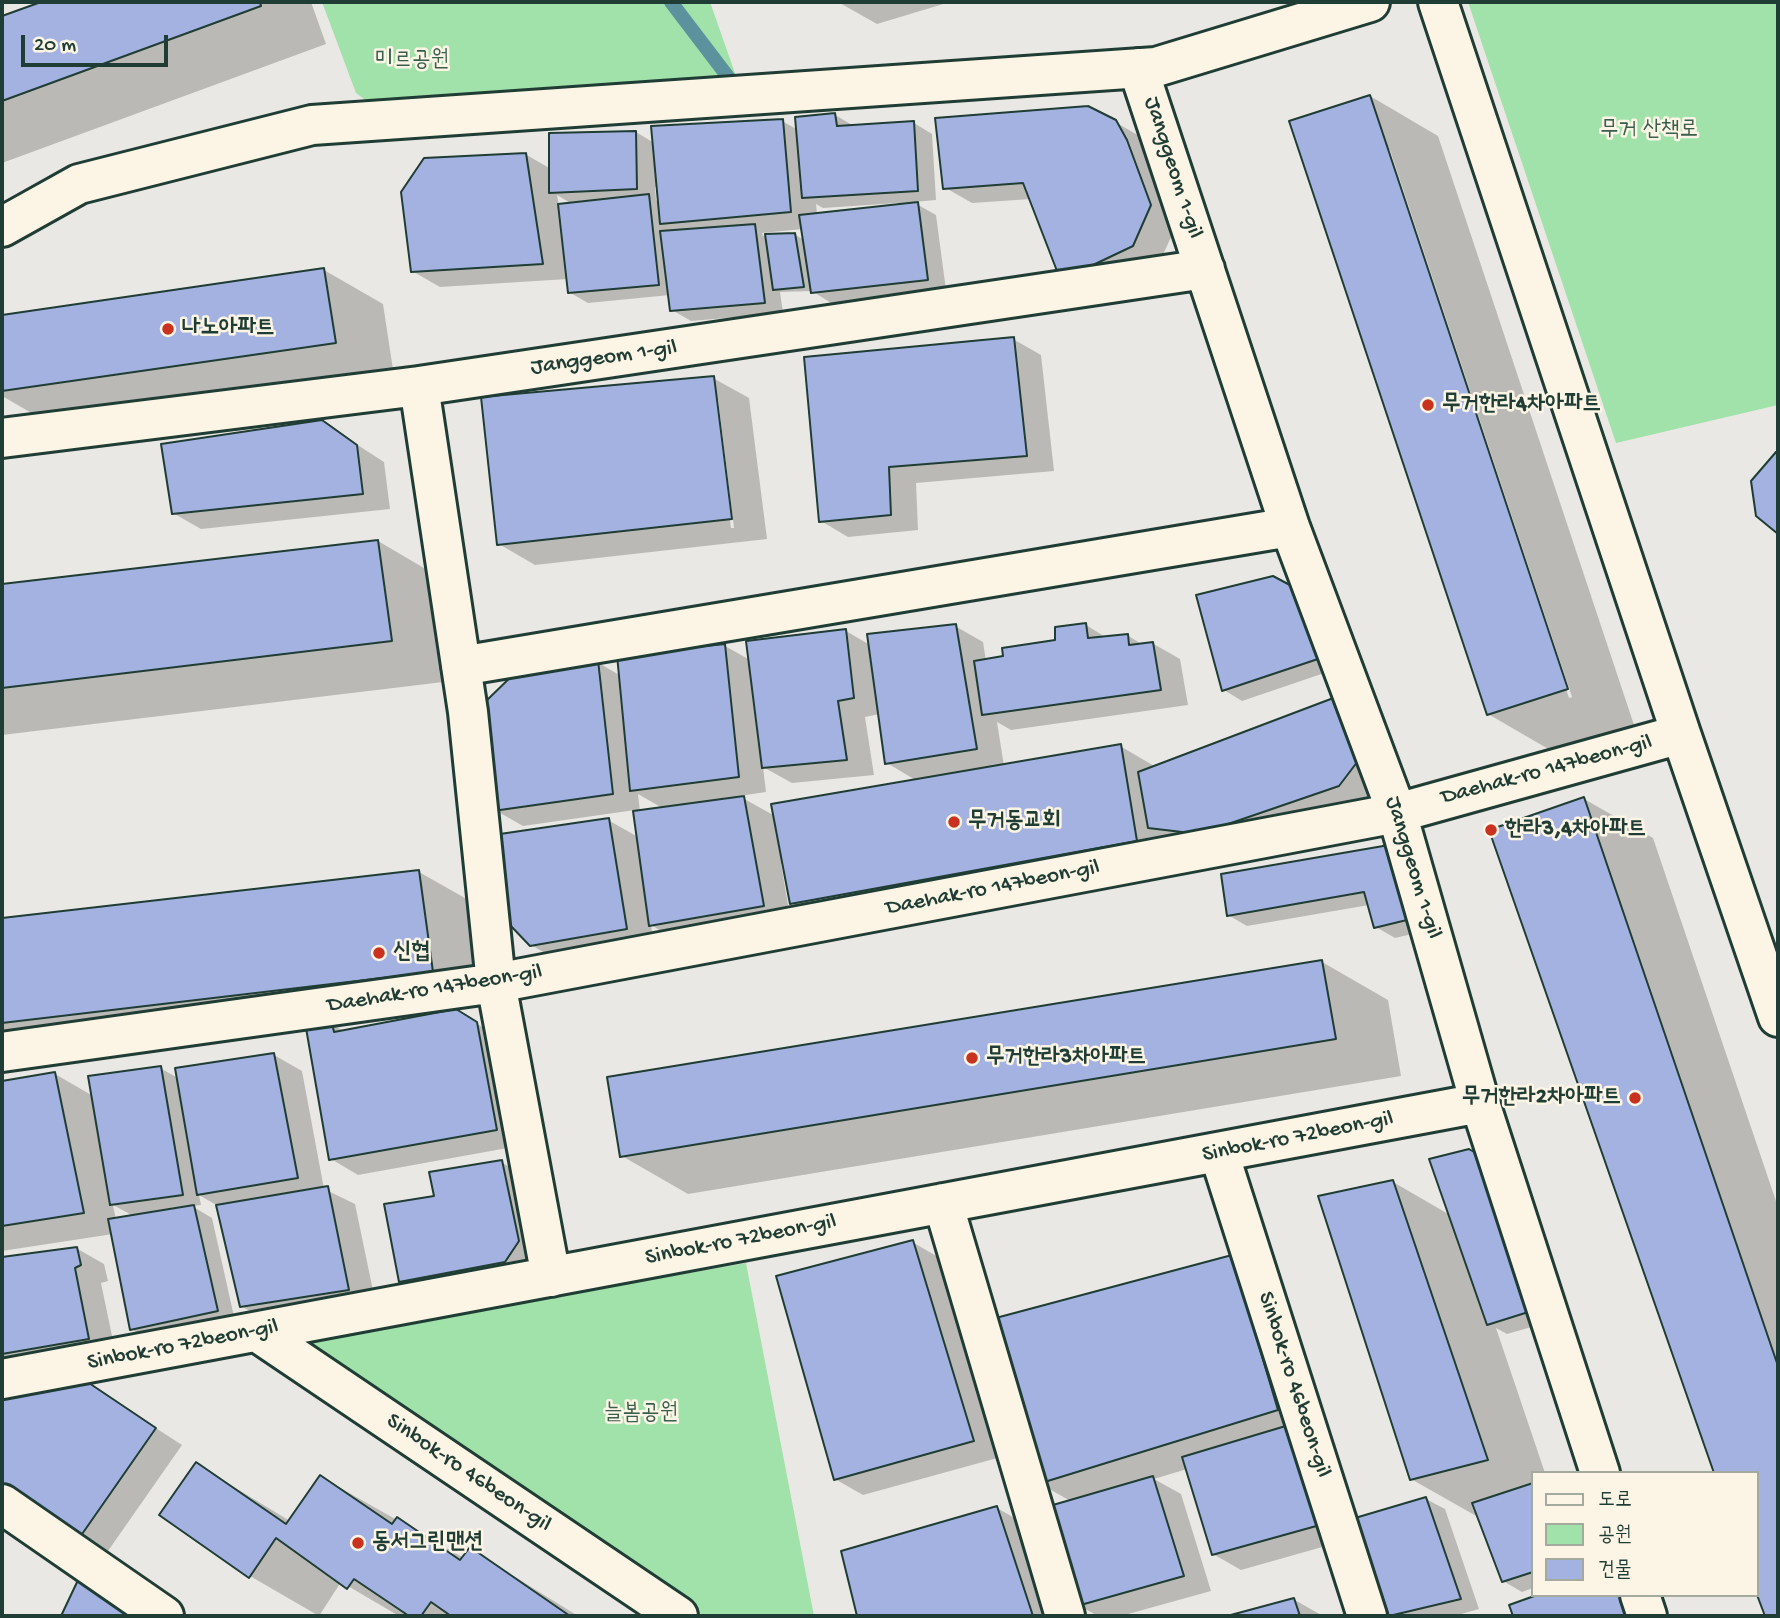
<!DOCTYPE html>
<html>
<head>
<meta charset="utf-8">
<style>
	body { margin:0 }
	#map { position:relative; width:1780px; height:1618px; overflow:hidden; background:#eae8e4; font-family:"Gochi Hand","Poor Story",sans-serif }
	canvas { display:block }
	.frame { position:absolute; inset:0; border:4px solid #1f3d34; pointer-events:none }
	.legend { position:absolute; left:1531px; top:1471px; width:228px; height:126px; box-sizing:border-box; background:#fcf5e5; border:2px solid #a4ab9e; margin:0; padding:9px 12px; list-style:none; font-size:21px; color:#1f3d34 }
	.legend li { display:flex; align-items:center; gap:14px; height:35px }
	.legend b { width:35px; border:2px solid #a4ab9e }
	.scale { position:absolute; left:21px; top:35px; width:147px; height:32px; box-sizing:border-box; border:4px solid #1f3d34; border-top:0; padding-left:9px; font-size:21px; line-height:24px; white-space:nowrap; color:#1f3d34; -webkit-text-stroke:5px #fcf5e5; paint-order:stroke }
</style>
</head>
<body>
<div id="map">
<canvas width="1780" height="1618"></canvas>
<div class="frame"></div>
<ul class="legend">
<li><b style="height:9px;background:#fcf5e5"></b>도로</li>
<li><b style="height:19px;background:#a1e1aa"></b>공원</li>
<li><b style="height:19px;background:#a4b2e2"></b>건물</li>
</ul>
<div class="scale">20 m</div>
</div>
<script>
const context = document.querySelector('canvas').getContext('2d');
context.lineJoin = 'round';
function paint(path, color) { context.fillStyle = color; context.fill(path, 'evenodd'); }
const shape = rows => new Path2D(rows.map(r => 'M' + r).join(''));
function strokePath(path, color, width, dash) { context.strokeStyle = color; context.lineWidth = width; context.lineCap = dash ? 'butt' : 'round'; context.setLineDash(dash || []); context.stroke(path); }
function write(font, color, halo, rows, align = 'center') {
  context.font = font + ' "Gochi Hand","Poor Story",sans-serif'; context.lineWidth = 5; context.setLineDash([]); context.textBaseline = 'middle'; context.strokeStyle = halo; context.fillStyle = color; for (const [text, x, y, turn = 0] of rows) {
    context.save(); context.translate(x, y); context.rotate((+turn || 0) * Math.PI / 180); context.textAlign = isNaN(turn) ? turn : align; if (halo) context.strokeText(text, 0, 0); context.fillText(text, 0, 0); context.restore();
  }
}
const green = shape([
	[322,2,710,2,743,96,393,121,356,93],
	[1468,2,1778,2,1778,405,1616,443],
	[746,1263,814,1616,704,1616,306,1340]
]);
const shadow = shape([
	[46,2,311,2,326,44,2,163,2,18],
	[838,2,950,2,877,24],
	[1370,96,1438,136,1635,728,1557,754,1488,714],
	[1386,150,1390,150,1572,697,1569,698],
	[835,115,854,126,914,123,932,134,936,200,913,202,936,215,946,290,831,303,812,291,780,292,783,313,691,321,672,310,670,295,588,303,569,292,568,279,440,287,412,271,525,154,551,169,636,132,654,143,782,121,798,130],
	[655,187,658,187,660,203,656,200],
	[557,195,572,204,559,206],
	[898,203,898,206,817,214,816,204,823,208],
	[803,229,804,240,794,234,763,236,762,233],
	[1115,122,1143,138,1178,222,1160,261,1086,286,1058,269,1031,199,972,203,944,187],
	[324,270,383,304,394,376,54,426,2,396,2,317],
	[1013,339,1041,355,1054,471,916,483,918,530,848,537,821,521],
	[713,378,749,398,767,539,535,565,499,544],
	[715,399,718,399,734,528,731,528],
	[322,422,384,462,390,509,201,529,173,513],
	[378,541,446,581,460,680,2,735,2,585],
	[1198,596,1342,667,1242,701,1224,690],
	[1086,625,1107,638,1127,635,1143,645,1152,643,1180,659,1188,705,1011,730,997,722,1004,766,1120,746,1156,767,1336,698,1388,773,1367,801,827,924,791,903,784,864,781,864,791,922,678,941,651,925,654,945,559,961,531,945,608,820,638,837,635,810,523,826,495,810,597,662,621,676,725,646,750,660,846,631,870,645,955,626,983,642,986,661,1057,641],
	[880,714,887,763,917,781,775,816,739,796,766,792,763,767,792,783,874,775,865,717],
	[638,794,664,809,640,812],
	[1584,799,1653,838,1778,1207,1778,1616,1766,1616,1757,1590,1757,1473],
	[1389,846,1429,930,1395,938,1376,927,1369,905,1247,926,1228,915],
	[419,872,479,906,492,1005,454,1010,504,1040,524,1145,358,1175,331,1159,307,1027,2,1064,2,920],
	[428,1013,429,1016,344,1031,331,1024],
	[1322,962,1388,1000,1401,1076,688,1194,622,1156],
	[274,1055,302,1071,324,1189,355,1204,376,1305,269,1322,241,1306,218,1206,199,1195,201,1205,192,1206,212,1218,235,1321,150,1340,131,1329,113,1234,2,1251,2,1082,55,1074,93,1096,160,1068,178,1078],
	[113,1205,128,1213,134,1217,116,1220],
	[501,1162,529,1178,546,1257,428,1297,401,1281,436,1197],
	[1393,1182,1450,1215,1556,1320,1507,1334,1496,1328,1545,1473,1533,1473,1533,1588,1522,1592,1503,1581,1478,1517,1411,1479],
	[912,1242,940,1258,1001,1457,863,1495,835,1479],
	[76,1248,104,1264,108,1281,101,1283,116,1355,2,1374,2,1258],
	[1232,1256,1347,1540,1241,1570,1213,1554,1187,1469,1154,1479,1181,1494,1211,1591,1121,1616,1098,1616,1078,1605,1072,1502,1039,1483],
	[83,1381,182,1445,108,1551,2,1481,2,1396],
	[196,1464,290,1521,321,1477,464,1558,470,1549,578,1616,399,1616,341,1582,319,1616,250,1576,161,1514],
	[1426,1499,1445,1509,1479,1609,1454,1616,1391,1616,1357,1519],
	[997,1508,1025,1524,1055,1616,859,1616,843,1552],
	[1293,1599,1323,1616,1234,1616],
	[1511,1606,1656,1616,1515,1616]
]);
const stream = shape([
	[671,2,738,90]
]);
const building = shape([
	[41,2,260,2,261,6,2,101,2,16,41,2],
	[1370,95,1568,689,1487,715,1289,121,1370,95],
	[1088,106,1116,120,1127,140,1151,205,1133,246,1093,265,1057,271,1023,183,943,189,935,118,1088,106],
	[835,113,837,126,914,121,918,191,802,198,795,117,835,113],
	[783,119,791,212,660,224,651,126,783,119],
	[636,131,637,189,549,193,549,133,636,131],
	[526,153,543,264,411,272,401,192,424,158,526,153],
	[649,194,659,285,568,293,558,204,649,194],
	[918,202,928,280,811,293,799,215,918,202],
	[755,224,765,303,670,311,660,231,755,224],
	[795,233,804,287,773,290,765,234,795,233],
	[324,268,336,343,2,391,2,315,324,268],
	[1014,337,1027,456,889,467,891,515,819,522,804,357,1014,337],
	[714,376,732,519,497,545,481,397,714,376],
	[322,420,357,445,363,494,172,514,161,444,322,420],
	[1776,452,1778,454,1778,534,1756,516,1751,481,1776,452],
	[378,540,392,641,2,688,2,584,378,540],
	[1273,576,1303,592,1324,657,1222,691,1196,595,1273,576],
	[1086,623,1088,638,1128,634,1129,645,1153,642,1161,690,982,715,974,661,1003,656,1002,648,1055,640,1055,627,1086,623],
	[956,624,977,749,885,764,867,634,956,624],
	[846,629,854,698,838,701,847,760,762,768,746,641,846,629],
	[725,644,739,777,630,791,617,655,725,644],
	[598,660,613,794,493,811,483,704,520,668,598,660],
	[1336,697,1361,757,1339,786,1199,834,1148,828,1138,772,1336,697],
	[1121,744,1137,841,790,904,771,804,1121,744],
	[744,796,764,906,649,926,633,811,744,796],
	[1584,797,1778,1366,1778,1616,1765,1616,1757,1595,1757,1473,1714,1473,1489,830,1584,797],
	[609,818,627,929,530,946,509,924,500,834,609,818],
	[1389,845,1411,919,1374,928,1364,892,1227,916,1221,874,1389,845],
	[419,870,433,972,2,1023,2,918,419,870],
	[1322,960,1336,1039,620,1157,607,1077,1322,960],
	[456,1009,477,1022,497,1130,329,1160,306,1028,332,1023,334,1032,456,1009],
	[274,1053,298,1178,197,1195,175,1068,274,1053],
	[161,1066,183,1195,110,1205,88,1076,161,1066],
	[55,1072,84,1213,2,1226,2,1081,55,1072],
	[1469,1149,1486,1159,1538,1309,1487,1325,1429,1159,1469,1149],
	[502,1160,519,1241,505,1262,399,1282,384,1204,434,1196,429,1172,502,1160],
	[1393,1180,1488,1460,1410,1480,1318,1196,1393,1180],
	[328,1186,349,1290,240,1307,216,1205,328,1186],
	[194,1205,218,1311,130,1330,108,1219,194,1205],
	[913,1240,974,1441,834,1480,776,1276,913,1240],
	[77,1247,81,1265,75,1268,89,1339,2,1354,2,1257,77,1247],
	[1232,1255,1278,1410,1038,1484,992,1319,1232,1255],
	[83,1379,156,1428,80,1537,2,1483,2,1394,83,1379],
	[1289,1425,1320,1525,1212,1555,1182,1457,1289,1425],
	[196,1462,286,1524,320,1475,392,1524,397,1517,460,1560,470,1547,570,1616,451,1616,431,1602,421,1616,409,1616,354,1579,347,1589,276,1538,249,1578,159,1515,196,1462],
	[1153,1476,1184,1576,1077,1606,1046,1507,1153,1476],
	[1533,1483,1533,1572,1502,1582,1472,1503,1533,1483],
	[1426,1497,1461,1599,1389,1616,1355,1518,1426,1497],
	[997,1506,1033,1616,857,1616,841,1551,997,1506],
	[79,1578,143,1616,61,1616,79,1578],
	[1537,1595,1627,1595,1634,1616,1513,1616,1509,1605,1537,1595],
	[1294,1598,1300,1616,1227,1616,1294,1598]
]);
const minor = shape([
	[1438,2,1681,734],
	[1138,68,1290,527,1397,813,1480,1103,1600,1473],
	[2,227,79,184,312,125,1156,67,1370,2],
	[419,386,468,712,496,983,551,1277],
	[2,438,419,386,1205,269],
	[461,666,1290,527],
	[2,1052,496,983,1397,813,1681,734,1778,1017],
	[1219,1153,1367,1616],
	[943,1203,1065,1616],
	[257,1332,678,1616],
	[2,1379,1480,1103],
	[2,1504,164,1616],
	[1640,1595,1647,1616]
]);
const markers = [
	[168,329,7,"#c8321e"],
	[1428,405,7,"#c8321e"],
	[954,822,7,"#c8321e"],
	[1491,830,7,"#c8321e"],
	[379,953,7,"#c8321e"],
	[972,1058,7,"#c8321e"],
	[1635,1098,7,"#c8321e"],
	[358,1543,7,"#c8321e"]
];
const parkNames = [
	["미르공원",412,61],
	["무거 산책로",1649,131],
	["늘봄공원",641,1414]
];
const streetNames = [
	["Janggeom 1-gil",1172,168,72],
	["Janggeom 1-gil",604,359,-8],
	["Daehak-ro 147beon-gil",1547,771,-15],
	["Janggeom 1-gil",1412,868,73],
	["Daehak-ro 147beon-gil",993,889,-11],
	["Daehak-ro 147beon-gil",435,990,-9],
	["Sinbok-ro 72beon-gil",1298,1138,-11],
	["Sinbok-ro 72beon-gil",741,1241,-11],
	["Sinbok-ro 72beon-gil",183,1346,-11],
	["Sinbok-ro 46beon-gil",1293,1385,72],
	["Sinbok-ro 46beon-gil",468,1474,34]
];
const poiNames = [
	["나노아파트",182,329],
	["무거한라4차아파트",1442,405],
	["무거동교회",968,822],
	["한라3,4차아파트",1505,830],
	["신협",393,953],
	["무거한라3차아파트",986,1058],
	["무거한라2차아파트",1621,1098,"right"],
	["동서그린맨션",372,1543]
];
paint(green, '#a1e1aa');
paint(shadow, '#0003');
strokePath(stream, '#5b929e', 14);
paint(building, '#a4b2e2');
strokePath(building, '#1f3d34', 2);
strokePath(minor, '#1f3d34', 44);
strokePath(minor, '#fcf5e5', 38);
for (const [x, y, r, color] of markers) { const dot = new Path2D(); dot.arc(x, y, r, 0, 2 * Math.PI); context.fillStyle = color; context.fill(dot); strokePath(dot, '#fcf5e5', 2.5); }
write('23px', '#395e4c', '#fcf5e5', parkNames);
write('23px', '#1f3d34', '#fcf5e5', streetNames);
write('bold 23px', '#1f3d34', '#fcf5e5', poiNames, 'left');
</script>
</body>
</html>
